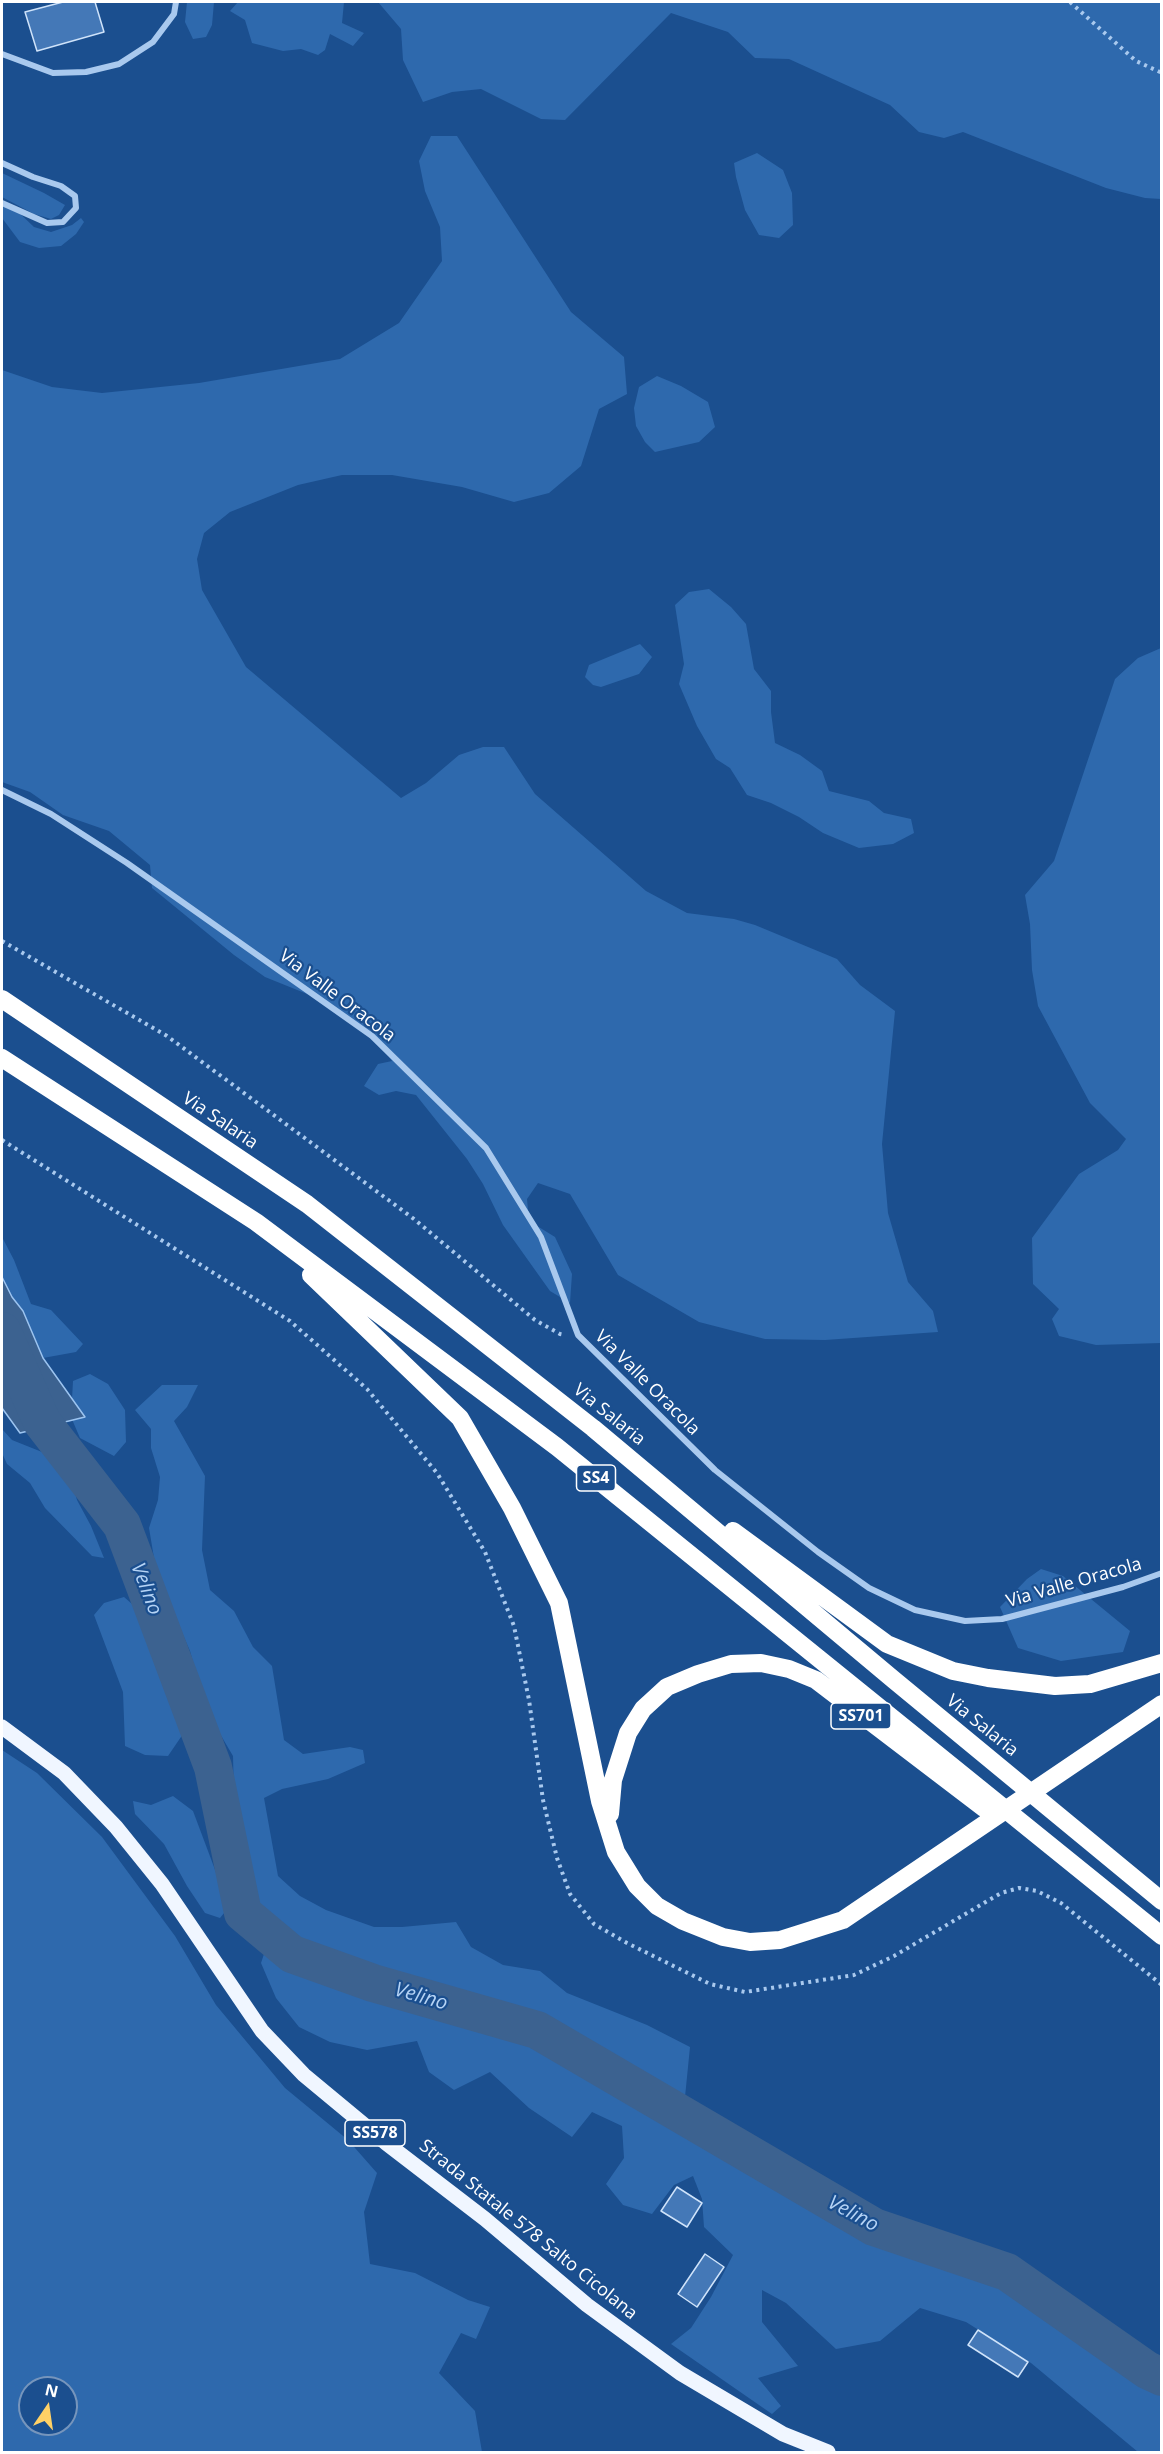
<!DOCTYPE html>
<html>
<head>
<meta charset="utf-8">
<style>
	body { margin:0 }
	#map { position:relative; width:1163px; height:2454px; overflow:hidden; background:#1b4f8f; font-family:"Open Sans",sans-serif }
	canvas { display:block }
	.frame { position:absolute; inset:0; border:3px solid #fff; pointer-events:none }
	.north { position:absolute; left:18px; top:2376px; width:60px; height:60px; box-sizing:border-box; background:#1b4f8f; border:2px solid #7695bc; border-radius:50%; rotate:13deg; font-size:16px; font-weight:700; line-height:24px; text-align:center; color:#fff }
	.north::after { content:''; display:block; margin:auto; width:21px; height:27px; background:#ffd166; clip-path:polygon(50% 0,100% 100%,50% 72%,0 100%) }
</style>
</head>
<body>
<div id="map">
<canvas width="1163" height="2454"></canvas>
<div class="frame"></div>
<div class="north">N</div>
</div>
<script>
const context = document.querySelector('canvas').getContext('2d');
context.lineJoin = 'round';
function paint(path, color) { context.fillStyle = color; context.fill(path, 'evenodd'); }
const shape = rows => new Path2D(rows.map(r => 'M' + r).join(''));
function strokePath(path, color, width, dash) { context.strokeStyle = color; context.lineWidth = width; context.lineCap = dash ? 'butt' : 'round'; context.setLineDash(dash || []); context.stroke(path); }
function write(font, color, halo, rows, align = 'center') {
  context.font = font + ' "Open Sans",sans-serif'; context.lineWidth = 4.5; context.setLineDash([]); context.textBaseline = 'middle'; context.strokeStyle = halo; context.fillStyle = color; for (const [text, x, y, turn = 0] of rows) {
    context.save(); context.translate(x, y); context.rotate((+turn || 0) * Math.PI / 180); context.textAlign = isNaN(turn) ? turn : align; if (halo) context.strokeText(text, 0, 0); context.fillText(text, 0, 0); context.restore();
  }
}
const green = shape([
	[187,2,214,2,212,25,206,37,193,39,185,22],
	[238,2,344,2,342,23,364,33,353,46,330,34,325,50,318,55,301,49,283,51,252,43,245,20,230,11],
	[378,2,1161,2,1161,199,1145,198,1106,188,963,132,944,138,919,132,890,105,789,59,755,58,728,32,671,13,565,120,541,119,481,89,452,92,423,102,403,60,401,29],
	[431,136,457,136,571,312,624,357,627,394,599,409,581,466,549,493,514,502,462,487,392,475,342,475,298,485,230,512,204,533,197,559,202,590,246,667,401,798,426,783,459,755,483,747,504,747,535,794,646,891,687,913,734,919,755,925,837,959,860,985,895,1011,882,1144,888,1213,908,1282,933,1311,938,1332,825,1340,765,1339,699,1322,618,1275,570,1194,538,1183,527,1199,529,1221,555,1237,572,1274,570,1303,550,1291,503,1225,483,1184,467,1159,416,1095,396,1091,379,1095,364,1086,378,1064,392,1061,383,1046,317,998,265,977,234,955,152,888,150,865,109,831,63,815,30,792,2,782,2,370,52,387,102,393,199,383,340,359,399,323,442,261,440,227,425,191,419,161],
	[757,153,783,170,792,193,793,225,779,238,759,235,745,210,736,177,734,163],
	[2,173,44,193,65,205,59,215,51,219,34,214,2,197],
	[12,206,34,227,51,232,72,225,81,218,84,222,76,234,61,246,39,248,20,242,2,218,2,207],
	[657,376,681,386,708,402,715,427,699,442,655,452,645,442,636,426,634,408,639,387],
	[709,589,731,607,746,624,754,669,771,691,771,712,775,743,800,755,822,771,829,791,869,801,884,813,911,819,914,833,893,844,859,848,823,833,799,817,771,803,747,795,730,768,716,759,697,726,679,684,684,664,675,605,689,592],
	[640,644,652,657,639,674,601,687,593,685,585,677,589,665],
	[1161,648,1161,1343,1096,1345,1059,1336,1052,1319,1059,1309,1033,1284,1032,1238,1079,1174,1118,1150,1126,1139,1090,1103,1038,1006,1032,970,1030,924,1025,895,1054,861,1115,679,1138,658],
	[2,1237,14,1260,31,1304,51,1310,83,1344,76,1352,43,1358,27,1343,23,1311,12,1297,2,1277],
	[90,1374,108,1384,125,1410,126,1442,114,1456,80,1438,71,1417,73,1381],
	[162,1385,198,1385,187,1407,174,1421,205,1476,202,1550,210,1590,234,1611,253,1647,272,1666,284,1740,303,1754,350,1747,363,1750,365,1763,328,1779,282,1789,264,1798,278,1876,300,1896,326,1910,374,1927,402,1927,456,1922,471,1947,503,1965,540,1971,567,1993,647,2025,690,2047,685,2097,625,2064,475,1999,407,1982,297,1944,265,1917,247,1880,234,1798,233,1756,206,1710,190,1651,157,1576,149,1528,158,1500,160,1477,151,1448,151,1429,135,1410],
	[2,1429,12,1440,42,1452,69,1471,77,1500,91,1526,104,1558,92,1556,45,1508,30,1483,7,1464,2,1453],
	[1041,1569,1063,1576,1130,1631,1123,1652,1061,1661,1018,1648,1000,1607,1027,1579],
	[124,1597,154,1623,170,1658,178,1713,183,1734,168,1756,145,1755,125,1746,123,1692,94,1615,104,1603],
	[2,1750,37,1773,102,1837,175,1936,216,2005,285,2088,348,2140,377,2173,364,2212,370,2264,415,2273,468,2300,490,2307,476,2339,461,2333,439,2373,475,2411,482,2452,2,2452],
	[30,2388,66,2388,66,2424,30,2424],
	[173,1796,193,1811,229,1907,220,1918,205,1913,187,1886,164,1844,135,1814,133,1801,151,1805],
	[265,1951,337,1983,496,2034,565,2060,855,2223,951,2266,1014,2283,1129,2363,1161,2382,1161,2452,1138,2452,1031,2363,966,2322,920,2308,880,2341,836,2349,786,2303,762,2290,762,2322,798,2366,758,2378,781,2406,772,2414,671,2344,691,2328,711,2297,733,2255,704,2227,702,2199,693,2176,674,2185,652,2214,623,2205,606,2184,624,2158,622,2126,592,2112,572,2137,529,2108,490,2072,454,2090,429,2072,417,2041,367,2050,330,2042,299,2027,276,1998,261,1963]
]);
const water = shape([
	[2,1277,12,1297,23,1311,43,1358,85,1417,20,1433,2,1408,2,1277]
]);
const river = shape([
	[2,1331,42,1422,122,1525,213,1767,243,1913,292,1954,373,1983,537,2030,874,2227,1007,2272,1147,2370,1162,2377]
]);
const building = shape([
	[63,2,95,2,104,32,37,51,25,12,63,2],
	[677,2187,702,2203,687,2227,661,2211,677,2187],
	[705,2254,724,2267,697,2307,678,2294,705,2254],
	[978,2330,1028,2362,1018,2377,968,2345,978,2330]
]);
const path = shape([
	[1070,2,1136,61,1162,73],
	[2,941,167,1036,414,1219,535,1320,560,1334,565,1335],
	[2,1140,290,1321,367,1389,437,1473,485,1552,514,1626,529,1700,543,1800,557,1858,570,1894,594,1924,627,1943,710,1984,745,1992,854,1975,894,1956,1001,1893,1019,1888,1037,1891,1061,1903,1162,1985]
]);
const street = shape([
	[2,54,53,73,86,72,119,64,153,42,174,14,176,2],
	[2,163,33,177,61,186,75,196,76,208,63,222,47,223,2,203],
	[2,790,51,814,127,863,372,1036,486,1148,541,1237,578,1335,715,1470,818,1552,869,1588,915,1610,965,1621,1002,1619,1123,1587,1162,1573]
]);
const primary = shape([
	[2,1727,64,1773,116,1827,162,1884,262,2031,304,2075,386,2143,485,2219,587,2305,680,2373,783,2434,828,2452]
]);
const highway = shape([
	[2,999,307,1204,593,1428,894,1680,1162,1901],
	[2,1058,256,1222,557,1447,1162,1936],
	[311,1275,460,1418,512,1508,559,1603,600,1801,616,1852,637,1886,657,1906,683,1921,723,1937,750,1942,780,1940,843,1920,1162,1704],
	[733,1531,887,1644,953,1671,988,1678,1055,1686,1090,1684,1162,1663],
	[610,1814,613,1780,628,1733,643,1709,667,1687,698,1674,731,1664,761,1663,789,1669,816,1680,984,1808]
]);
const shields = [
	[596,1478,39],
	[861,1716,60],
	[375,2133,60]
];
const shieldNames = [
	["SS4",596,1478],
	["SS701",861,1716],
	["SS578",375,2133]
];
const streetNames = [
	["Via Valle Oracola",337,996,37],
	["Via Salaria",220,1121,34],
	["Via Valle Oracola",647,1383,45],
	["Via Salaria",609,1415,39],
	["Via Valle Oracola",1074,1583,-16],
	["Via Salaria",982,1726,39],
	["Strada Statale 578 Salto Cicolana",528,2230,39]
];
const waterNames = [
	["Velino",146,1589,69],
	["Velino",421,1997,16],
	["Velino",853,2214,28]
];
paint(green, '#2e69ad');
paint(water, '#3c6290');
strokePath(water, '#9cc4f0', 1.5);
strokePath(river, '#3c6290', 38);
paint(building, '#4478b7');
strokePath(building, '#cfe3fa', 1.5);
strokePath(path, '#a9c9ee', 4, [3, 4.5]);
strokePath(street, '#a9c9ee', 6);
strokePath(primary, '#f0f6ff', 15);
strokePath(highway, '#fff', 18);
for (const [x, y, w] of shields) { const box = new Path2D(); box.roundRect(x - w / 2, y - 13, w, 26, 4.5); context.fillStyle = '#1b4f8f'; context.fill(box); strokePath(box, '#fff', 1.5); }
write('bold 16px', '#fff', null, shieldNames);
write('18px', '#fff', '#1b4f8f', streetNames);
write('italic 20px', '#b5d3f5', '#1b4f8f', waterNames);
</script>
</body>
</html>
